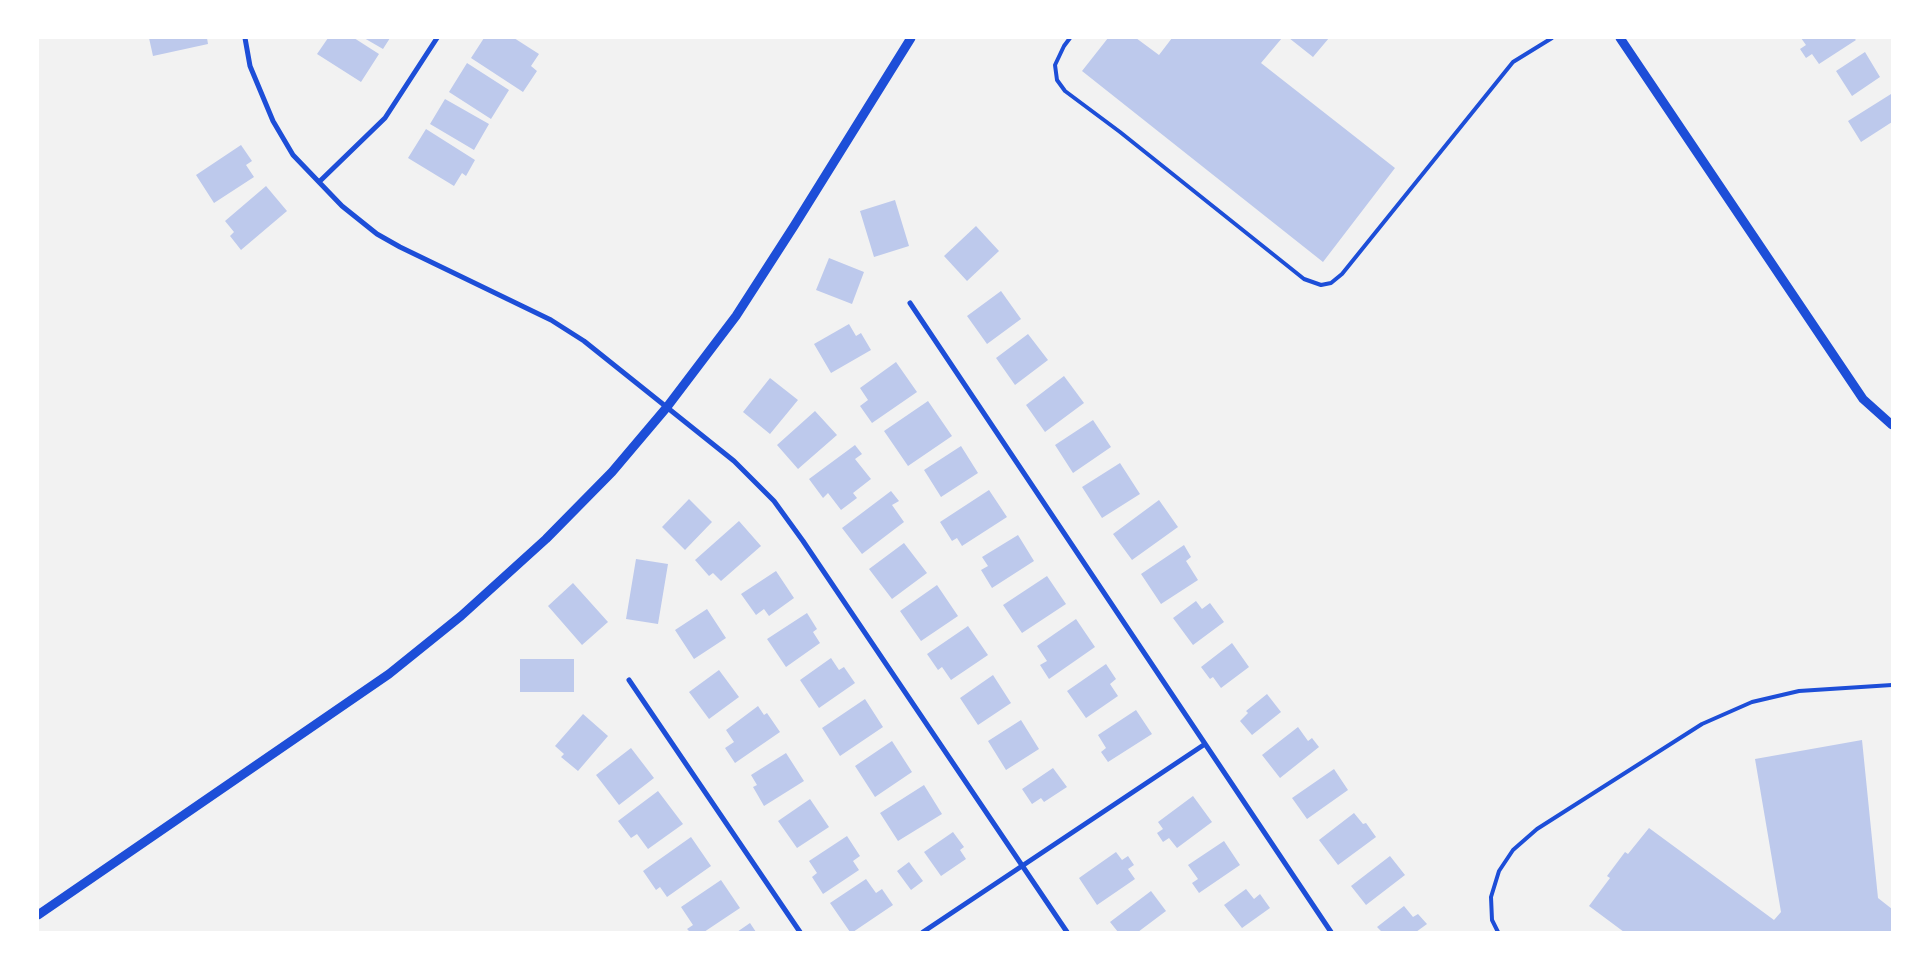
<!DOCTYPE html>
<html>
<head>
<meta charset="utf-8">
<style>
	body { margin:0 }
	#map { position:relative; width:1930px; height:970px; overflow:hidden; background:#f2f2f2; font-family:Mulish,sans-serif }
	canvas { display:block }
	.frame { position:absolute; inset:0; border:39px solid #fff; pointer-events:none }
</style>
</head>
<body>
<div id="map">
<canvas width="1930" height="970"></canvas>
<div class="frame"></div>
</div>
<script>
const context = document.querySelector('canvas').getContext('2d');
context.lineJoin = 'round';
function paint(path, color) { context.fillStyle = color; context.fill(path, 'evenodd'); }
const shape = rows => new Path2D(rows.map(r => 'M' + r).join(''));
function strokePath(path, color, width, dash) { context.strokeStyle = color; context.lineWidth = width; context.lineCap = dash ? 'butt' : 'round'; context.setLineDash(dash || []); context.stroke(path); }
const building = shape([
	[149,38,207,38,208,44,153,56],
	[328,38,354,38,379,54,361,82,317,54],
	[364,38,390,38,383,49],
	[484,38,514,38,539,54,531,66,537,71,523,92,471,58],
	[1108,38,1136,38,1159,55,1172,38,1282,38,1261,63,1395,168,1323,262,1082,71],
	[1289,38,1329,38,1313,57],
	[1801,38,1854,38,1856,40,1819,64,1812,54,1806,58,1800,49,1806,45],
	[1865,52,1880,77,1852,96,1836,71],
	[467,63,509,90,491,119,449,92],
	[1891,94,1892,122,1861,142,1848,121],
	[445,99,489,124,474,150,430,124],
	[426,129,475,160,466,176,462,173,454,186,408,158],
	[241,145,252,161,246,165,254,177,214,203,196,175],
	[266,186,287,211,241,250,230,236,234,232,225,221],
	[895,200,909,246,874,257,860,211],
	[976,226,999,251,967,281,944,256],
	[829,258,864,272,852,304,816,290],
	[1001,291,1021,319,987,344,967,316],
	[849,324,856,336,861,333,871,350,831,373,814,344],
	[1028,334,1048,360,1015,385,996,358],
	[896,362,917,392,872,423,860,406,868,400,860,388],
	[1064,376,1084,403,1045,432,1026,405],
	[770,378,798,400,770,434,743,412],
	[928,401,952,436,908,466,884,431],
	[815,411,837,435,798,469,777,445],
	[1093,420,1111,447,1073,473,1055,445],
	[855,445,862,454,855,459,871,479,853,493,857,498,841,510,828,493,823,498,809,479],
	[961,446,978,473,941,497,924,470],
	[1120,463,1140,494,1102,518,1082,487],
	[989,490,1007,517,962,546,957,538,952,541,940,522],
	[891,491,899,501,892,505,904,522,862,554,842,528],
	[689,499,712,522,685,550,662,527],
	[1159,500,1178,527,1132,560,1113,534],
	[739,521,761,546,721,581,713,573,709,576,695,560],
	[1018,535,1034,561,992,588,981,570,988,566,982,557],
	[904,543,927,573,892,599,869,569],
	[1184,545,1191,557,1186,561,1198,580,1161,604,1141,574],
	[636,559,668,564,658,624,626,619],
	[776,571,794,598,769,616,764,609,756,615,741,594],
	[1047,576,1066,604,1022,633,1003,605],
	[573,583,608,622,582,645,548,606],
	[937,585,958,616,921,641,900,611],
	[1196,601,1202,609,1210,603,1224,622,1193,645,1173,618],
	[707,609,726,638,694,659,675,630],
	[807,613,817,629,813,632,820,643,786,667,767,639],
	[1076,619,1095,647,1049,679,1040,665,1047,661,1037,646],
	[968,626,988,655,951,680,942,667,938,670,927,654],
	[1232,643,1249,667,1221,688,1213,677,1210,679,1201,667],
	[831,658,839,670,844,667,855,683,819,708,800,680],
	[520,659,574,659,574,692,520,692],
	[1106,664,1116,679,1110,684,1118,696,1086,718,1067,691],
	[719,670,739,697,709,719,689,692],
	[993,675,1011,703,978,725,960,698],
	[1267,694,1281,712,1252,735,1240,721,1248,713,1246,711],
	[865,699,883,727,840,756,822,728],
	[758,706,764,715,767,713,780,732,735,763,725,748,734,742,726,730],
	[1136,710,1152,734,1108,762,1101,752,1106,748,1098,735],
	[583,714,608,736,578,771,561,757,564,754,555,746],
	[1021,720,1039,749,1006,770,988,741],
	[1298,727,1308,741,1312,738,1319,747,1280,778,1262,755],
	[1862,740,1878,898,1892,909,1892,932,1624,932,1589,906,1610,878,1607,876,1625,852,1628,854,1649,828,1774,920,1781,912,1755,759],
	[892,741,912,772,875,797,855,766],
	[631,748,654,778,619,805,596,775],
	[786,753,804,781,764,806,753,787,757,785,751,775],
	[1053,768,1067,787,1044,802,1041,798,1032,804,1022,789],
	[1334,769,1348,790,1307,819,1292,798],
	[924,785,942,814,898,841,880,813],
	[658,791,683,824,648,849,637,834,631,838,618,821],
	[1193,796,1212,822,1177,848,1169,838,1163,842,1157,833,1163,829,1158,822],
	[810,799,829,827,797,848,778,821],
	[1354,813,1363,824,1366,823,1376,837,1338,865,1319,840],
	[953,832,964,847,960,850,966,859,941,876,924,852],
	[847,836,860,856,853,861,859,870,823,894,812,877,817,873,809,861],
	[691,837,711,866,667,897,660,887,656,890,643,871],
	[1224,841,1240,865,1199,893,1192,883,1198,879,1188,865],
	[1116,852,1122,860,1128,856,1134,865,1128,869,1135,879,1097,905,1079,878],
	[1390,856,1405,875,1366,905,1351,886],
	[909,862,923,881,911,890,897,871],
	[866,879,876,893,882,889,893,905,853,932,850,932,830,903],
	[721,880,740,908,704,932,690,932,687,929,693,925,681,907],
	[1246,889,1254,899,1260,894,1270,908,1242,928,1224,905],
	[1151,891,1166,911,1138,932,1118,932,1110,922],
	[1404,906,1413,917,1418,914,1427,924,1416,932,1382,932,1377,927],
	[750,923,756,932,737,932]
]);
const service = shape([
	[1070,38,1064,46,1055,65,1057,80,1065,91,1120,132,1304,279,1321,285,1331,283,1342,274,1513,62,1552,38],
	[1498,932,1492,920,1491,897,1499,871,1513,850,1537,829,1702,724,1752,702,1799,691,1892,685]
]);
const minor = shape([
	[245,38,250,66,273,121,293,155,342,206,377,234,400,247,551,320,584,341,734,461,774,501,803,541,1067,932],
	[319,182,385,118,437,38],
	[910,303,1331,932],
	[629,680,800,932],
	[923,932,1205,744]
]);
const tertiary = shape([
	[1620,38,1863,399,1892,425],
	[38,915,389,674,461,616,546,539,612,472,667,407,736,316,794,226,911,38]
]);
paint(building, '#bdc9ec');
strokePath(service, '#1d4ed8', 4);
strokePath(minor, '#1d4ed8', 5);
strokePath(tertiary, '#1d4ed8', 9);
</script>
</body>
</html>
